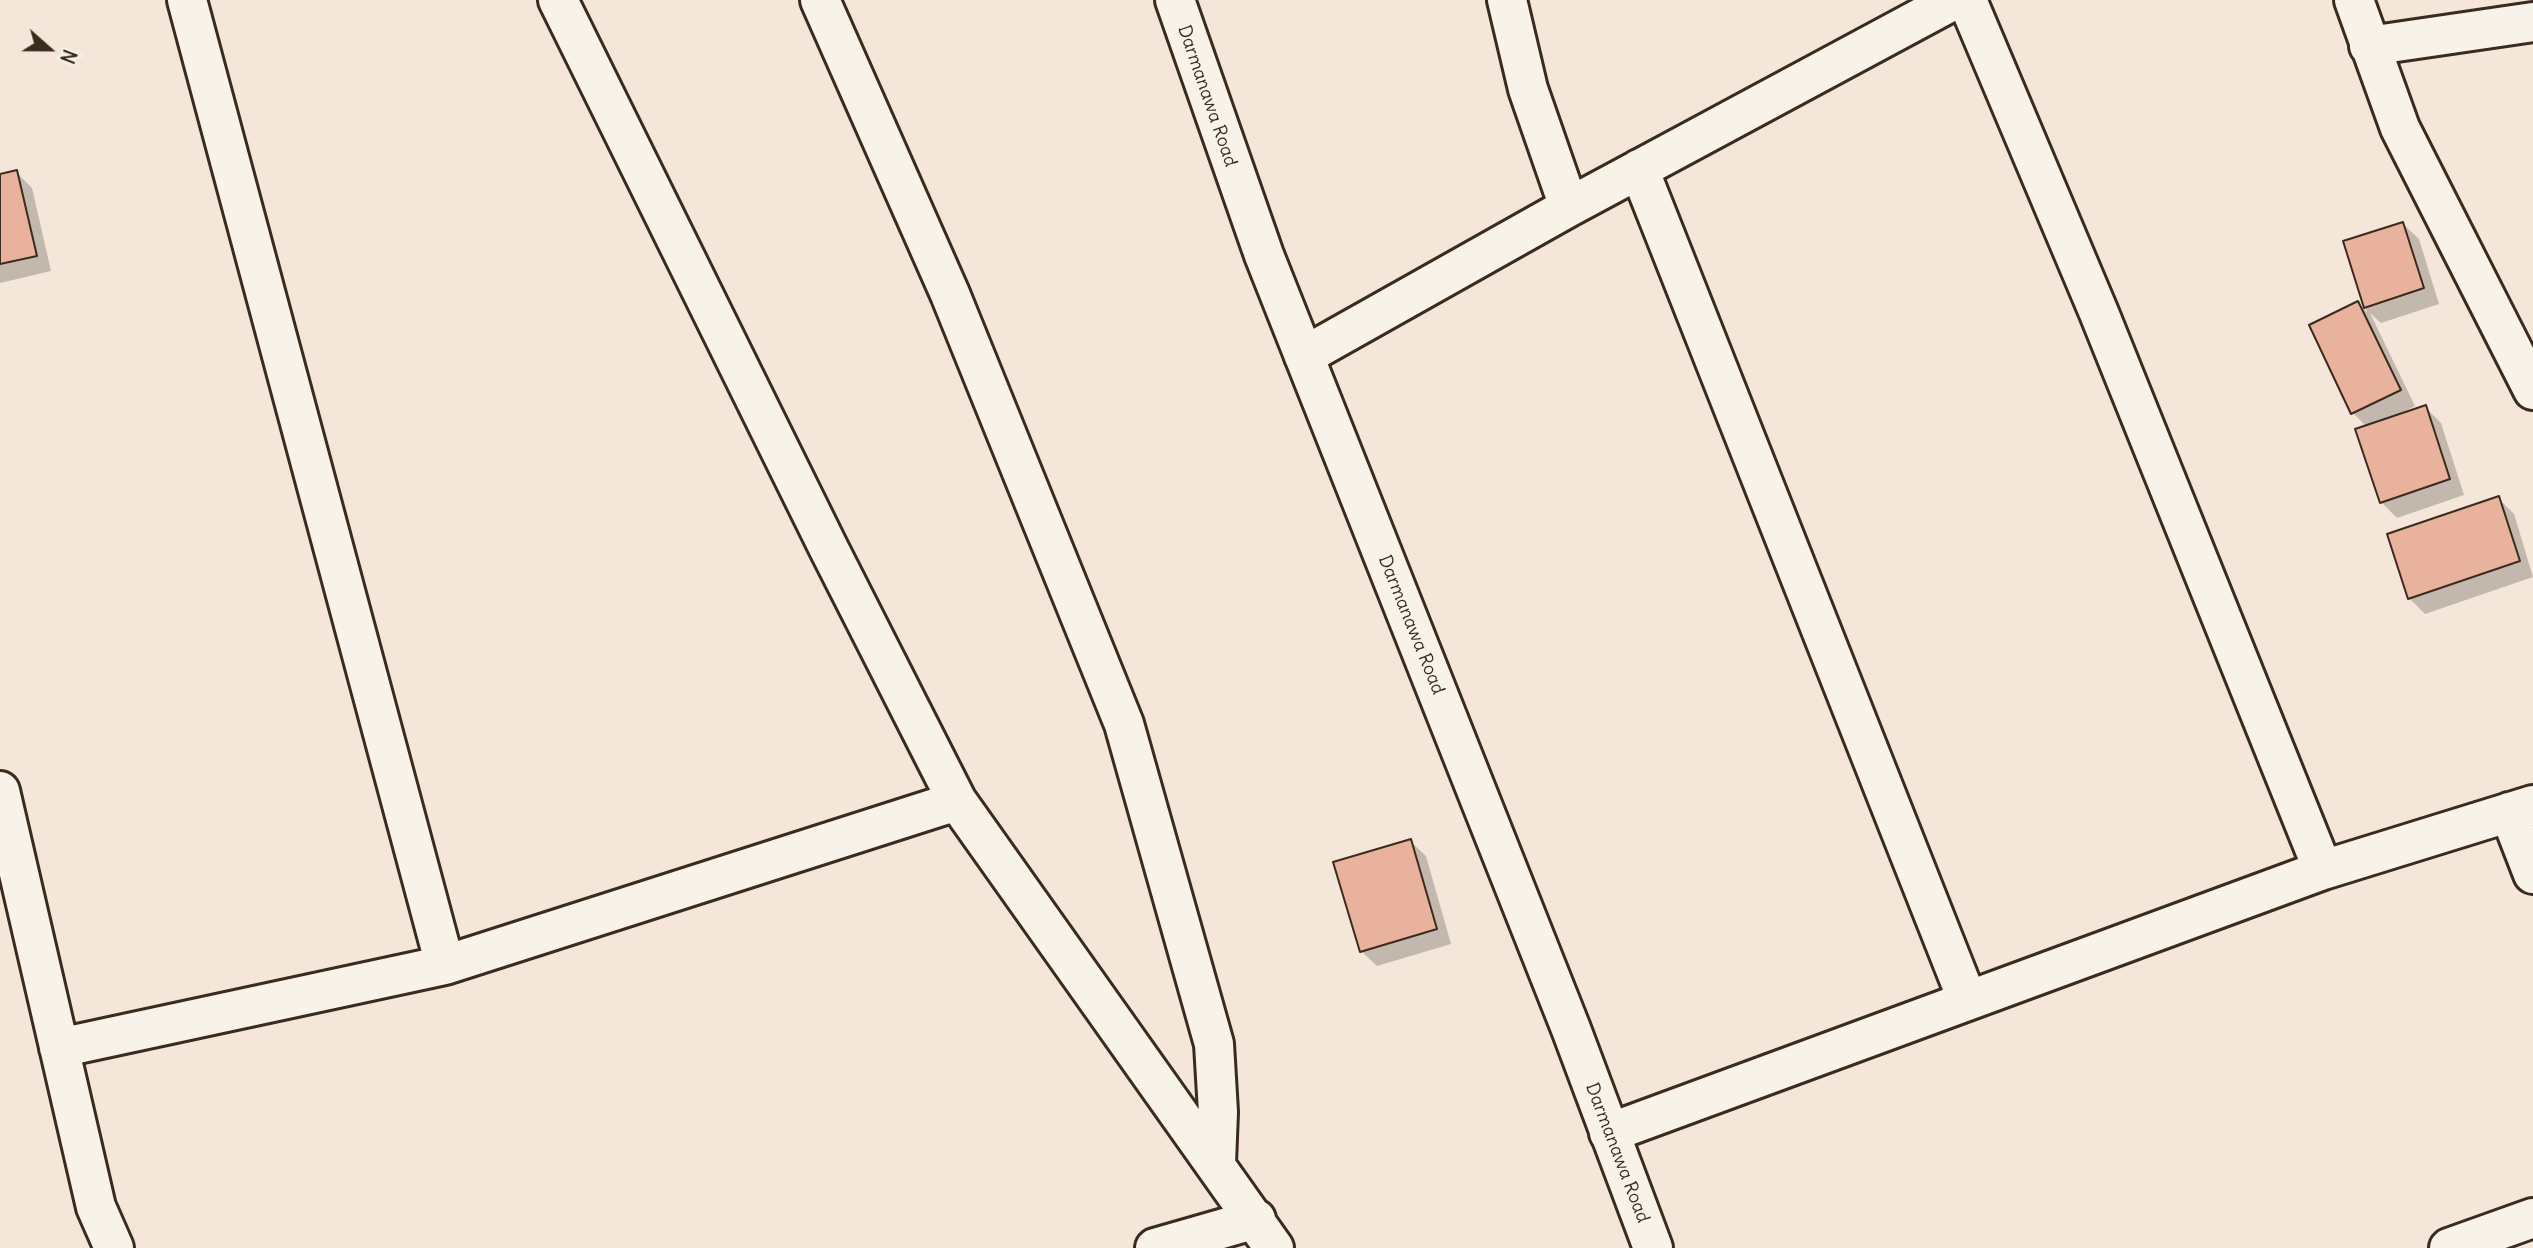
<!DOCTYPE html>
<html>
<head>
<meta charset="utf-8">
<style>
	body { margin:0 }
	#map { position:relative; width:2533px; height:1248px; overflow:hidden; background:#f4e6d9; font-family:Delius,sans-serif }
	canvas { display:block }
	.north { position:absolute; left:14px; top:14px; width:70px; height:70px; -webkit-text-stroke:5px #f7f3e8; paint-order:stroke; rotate:111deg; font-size:19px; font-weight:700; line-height:28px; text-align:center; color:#3b2a1e }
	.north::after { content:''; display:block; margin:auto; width:24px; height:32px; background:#3b2a1e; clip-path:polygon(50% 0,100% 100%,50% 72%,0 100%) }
</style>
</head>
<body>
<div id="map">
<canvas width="2533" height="1248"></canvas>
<div class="north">N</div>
</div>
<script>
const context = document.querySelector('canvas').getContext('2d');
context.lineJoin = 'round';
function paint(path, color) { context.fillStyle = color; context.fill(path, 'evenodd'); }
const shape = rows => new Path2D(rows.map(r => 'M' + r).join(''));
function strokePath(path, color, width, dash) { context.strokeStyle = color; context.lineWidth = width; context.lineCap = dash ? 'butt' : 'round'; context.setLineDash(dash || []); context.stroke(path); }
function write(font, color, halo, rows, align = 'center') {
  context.font = font + ' Delius,sans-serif'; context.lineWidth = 5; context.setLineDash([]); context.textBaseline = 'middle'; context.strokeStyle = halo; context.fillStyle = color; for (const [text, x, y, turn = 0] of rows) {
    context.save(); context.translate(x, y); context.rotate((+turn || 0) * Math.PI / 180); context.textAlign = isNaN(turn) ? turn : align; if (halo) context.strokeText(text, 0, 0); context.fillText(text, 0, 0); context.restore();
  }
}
const shadow = shape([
	[16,172,32,188,51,271,0,283,0,176],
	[2403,224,2419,239,2439,304,2381,323,2370,313,2415,406,2401,413,2402,415,2425,407,2441,423,2464,495,2397,518,2381,502,2367,427,2353,413,2358,303,2367,312,2345,243],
	[2498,498,2514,514,2533,577,2425,614,2409,598],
	[1410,841,1426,856,1451,944,1377,966,1361,951]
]);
const building = shape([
	[17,170,37,256,0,264,0,174,17,170],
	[2403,222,2424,288,2364,308,2343,241,2403,222],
	[2358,301,2401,390,2351,414,2309,325,2358,301],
	[2426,405,2450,479,2380,503,2355,429,2426,405],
	[2499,496,2520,561,2408,599,2387,534,2499,496],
	[1411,839,1437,929,1360,952,1333,862,1411,839]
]);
const street = shape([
	[187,0,445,965],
	[558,0,829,549,957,801,1274,1248],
	[820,0,950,294,1124,724,1214,1044,1218,1112,1216,1163],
	[1507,0,1528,89,1569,207],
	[1967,0,2099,313,2323,870],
	[2354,0,2400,128,2533,390],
	[2369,46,2533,22],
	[1639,169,1967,999],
	[1304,356,1569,207,1954,0],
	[0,791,96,1207,114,1248],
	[2509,812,2533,874],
	[59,1048,445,965,957,801],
	[1609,1133,2323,870,2533,805],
	[1155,1248,1256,1219],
	[2449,1248,2533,1218]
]);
const secondary = shape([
	[1175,0,1264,255,1571,1029,1653,1248]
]);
const streetNames = [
	["Darmanawa Road",1207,96,71],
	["Darmanawa Road",1411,625,68],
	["Darmanawa Road",1617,1153,69]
];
paint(shadow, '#0003');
paint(building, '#e8b29c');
strokePath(building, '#3b2a1e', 2);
strokePath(street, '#3b2a1e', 44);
strokePath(secondary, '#3b2a1e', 44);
strokePath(street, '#f7f3e8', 38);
strokePath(secondary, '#f7f3e8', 38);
write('18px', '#3b2a1e', '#f7f3e8', streetNames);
</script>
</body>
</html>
